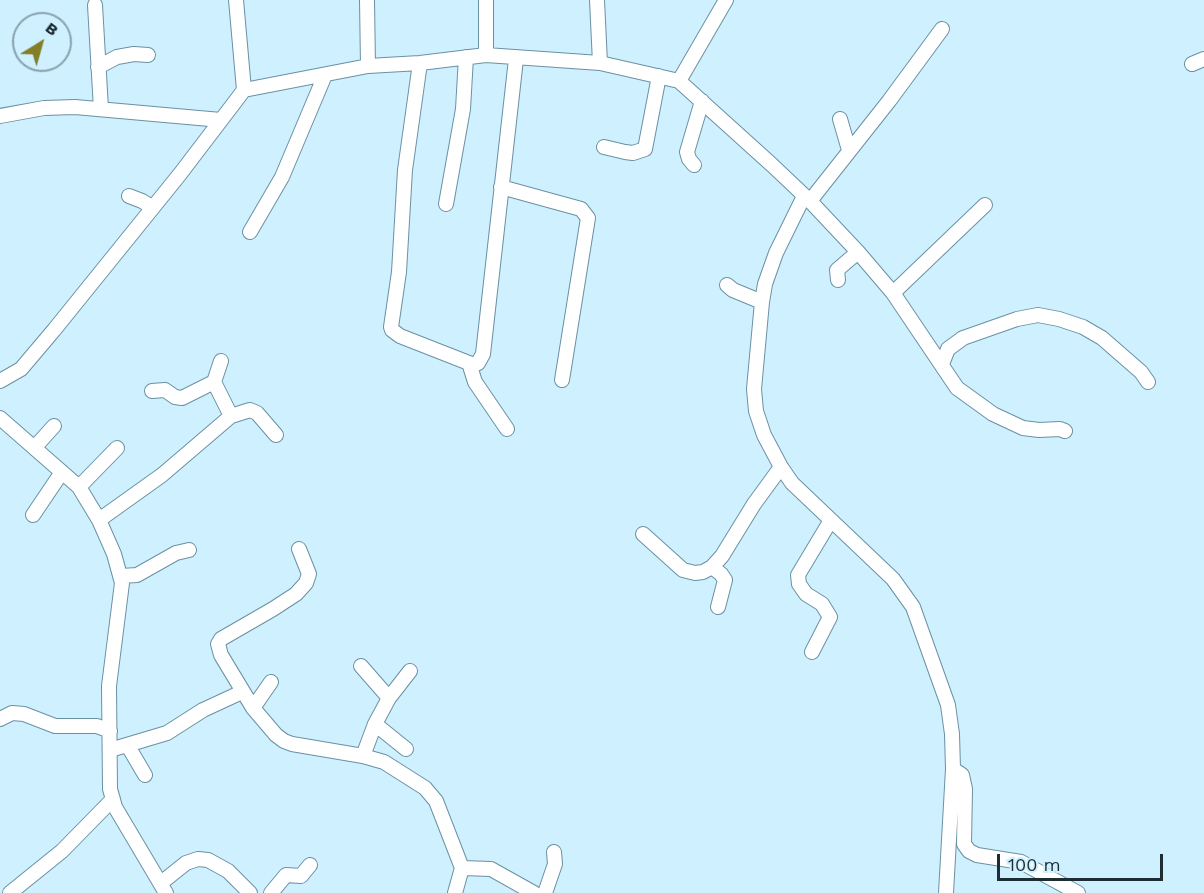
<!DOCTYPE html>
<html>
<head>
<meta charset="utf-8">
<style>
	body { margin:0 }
	#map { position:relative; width:1204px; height:893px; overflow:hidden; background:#cff0ff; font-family:"Work Sans",sans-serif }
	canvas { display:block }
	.north { position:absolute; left:12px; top:12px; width:60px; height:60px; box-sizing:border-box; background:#cff0ff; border:2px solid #88a2ae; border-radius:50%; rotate:37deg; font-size:16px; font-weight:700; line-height:24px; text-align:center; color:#1d2d34 }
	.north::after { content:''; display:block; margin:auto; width:21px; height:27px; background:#827f27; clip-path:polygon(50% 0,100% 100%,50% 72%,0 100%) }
	.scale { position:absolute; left:997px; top:854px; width:166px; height:27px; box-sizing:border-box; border:3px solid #1d2d34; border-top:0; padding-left:8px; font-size:18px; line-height:21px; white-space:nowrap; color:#1d2d34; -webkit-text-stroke:4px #cff0ff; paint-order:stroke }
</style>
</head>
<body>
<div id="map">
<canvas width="1204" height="893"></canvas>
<div class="north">B</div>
<div class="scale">100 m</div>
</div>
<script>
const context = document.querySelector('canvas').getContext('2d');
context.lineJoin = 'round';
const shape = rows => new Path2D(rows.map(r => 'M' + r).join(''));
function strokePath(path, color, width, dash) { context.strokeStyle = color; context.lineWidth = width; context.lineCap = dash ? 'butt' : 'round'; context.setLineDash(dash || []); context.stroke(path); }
const minor = shape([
	[367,0,368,66],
	[597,0,600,63],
	[95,5,101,109],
	[486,55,486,0],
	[420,63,405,170,399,272,391,327,392,330,400,336,474,365,478,363,483,354,516,59],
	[1192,64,1204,59],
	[98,67,117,57,134,54,148,55],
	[679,81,726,0],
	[244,90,368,66,420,63,486,55,600,63,679,81,772,165,810,201,858,252,893,293,957,388,993,414,1023,428,1039,430,1060,429,1065,431],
	[0,116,44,108,75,107,221,120],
	[840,119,849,150],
	[604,147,625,152,633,153,645,149,659,76],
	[694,165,689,159,687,152,702,101],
	[501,187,581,209,588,218,562,380],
	[129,196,142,201,152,207],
	[804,196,776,253,765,284,762,302,754,389,756,411,764,435,781,467,792,483,893,579,913,607,948,705,952,734,953,769,946,893],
	[810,201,889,101,942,29],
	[446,204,463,109,466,57],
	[250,232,282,177,325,75],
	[838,280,837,270,858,252],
	[727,285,733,290,762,302],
	[893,293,985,205],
	[221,361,214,382,231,416],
	[469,363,475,382,507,429],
	[942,364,948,349,963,338,1017,319,1038,315,1059,319,1083,327,1102,338,1141,372,1148,382],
	[0,381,21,369,54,330,180,174,244,90,236,0],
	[152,391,165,390,175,397,182,398,214,382],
	[0,418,79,487,99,520,114,554,122,583,109,686,110,789,115,807,166,893],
	[35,447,54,426],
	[79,487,117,448],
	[33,515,62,472],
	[99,520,162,475,231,416,250,410,257,413,276,435],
	[643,534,683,570,695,573,703,572,712,567,722,556,754,504,781,467],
	[299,549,309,574,306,583,296,594,273,609,221,639,218,644,221,655,253,708,276,735,284,741,292,744,363,756,384,762,425,788,436,801,462,868,455,893],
	[712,567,721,574,725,580,718,607],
	[121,576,137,575,176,553,189,550],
	[812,652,830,617,822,604,806,594,799,584,798,575,831,520],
	[361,666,389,698],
	[253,708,271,682],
	[0,719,12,713,24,714,55,726,97,726,110,731],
	[375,724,406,749],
	[128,746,145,775],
	[110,750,167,733,203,710,242,692],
	[363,756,375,724,389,698,410,671],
	[953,769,962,775,965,789,964,844,969,851,977,855,1021,862,1078,893],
	[462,868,491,869,534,893],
	[161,883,186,863,198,859,208,860,228,871,250,893],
	[10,893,62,851,113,799],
	[271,893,286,875,301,876,310,865],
	[545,893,555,864,554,852]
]);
strokePath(minor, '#6a91a2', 16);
strokePath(minor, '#fff', 14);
</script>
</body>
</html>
